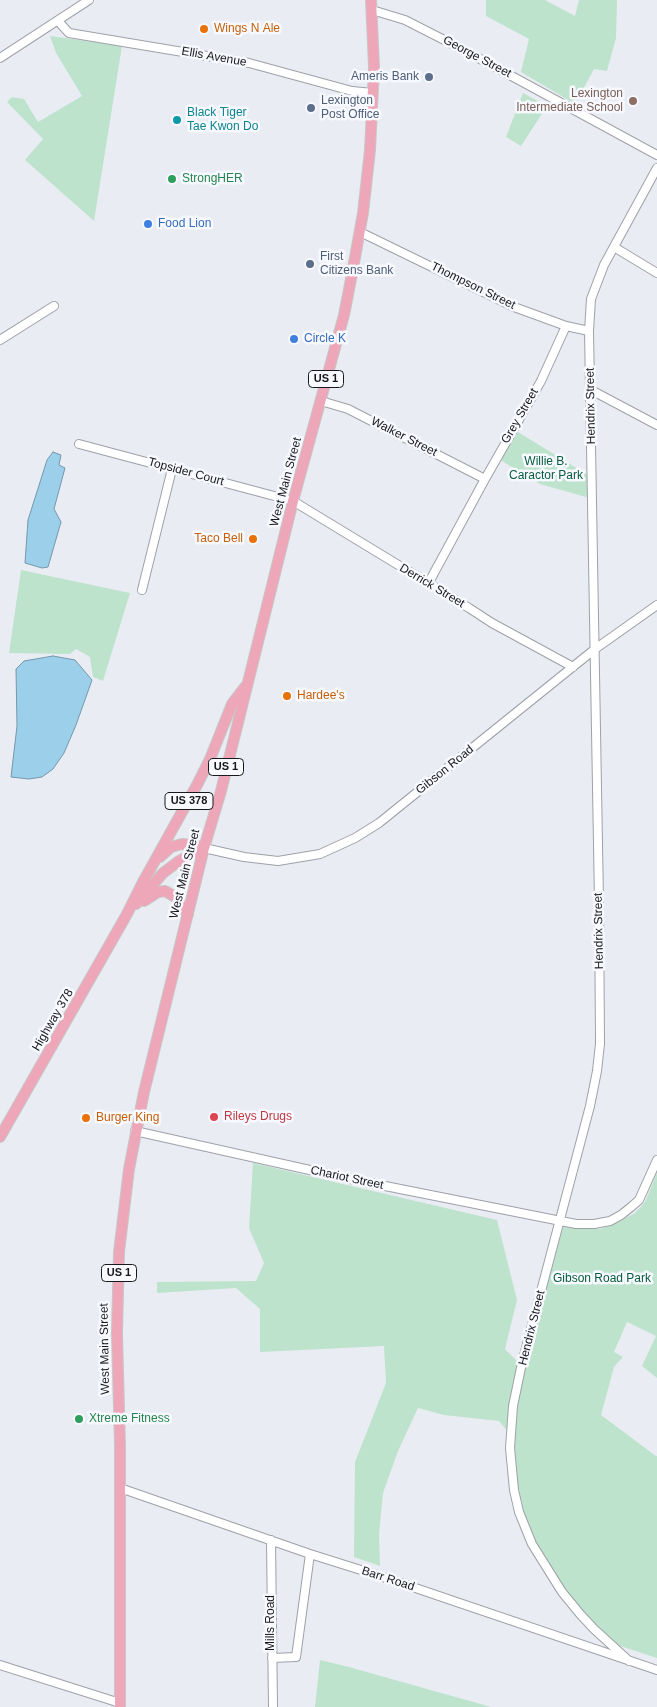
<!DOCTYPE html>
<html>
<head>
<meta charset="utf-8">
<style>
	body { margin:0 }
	canvas { display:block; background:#e9ecf3 }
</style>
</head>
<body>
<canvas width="657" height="1707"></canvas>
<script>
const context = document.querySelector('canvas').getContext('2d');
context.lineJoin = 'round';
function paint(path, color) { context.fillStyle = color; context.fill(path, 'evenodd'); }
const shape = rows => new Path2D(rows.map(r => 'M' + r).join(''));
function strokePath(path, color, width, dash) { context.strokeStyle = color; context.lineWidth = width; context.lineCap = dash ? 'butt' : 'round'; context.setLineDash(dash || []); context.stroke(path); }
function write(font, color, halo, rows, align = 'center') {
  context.font = font + ' Helvetica,sans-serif'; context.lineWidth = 5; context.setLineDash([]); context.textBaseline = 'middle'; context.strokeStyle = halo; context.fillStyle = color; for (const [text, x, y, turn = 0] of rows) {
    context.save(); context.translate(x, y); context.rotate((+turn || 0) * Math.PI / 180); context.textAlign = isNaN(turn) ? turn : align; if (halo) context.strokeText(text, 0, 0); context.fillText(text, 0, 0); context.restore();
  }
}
const green = shape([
	[486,0,545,0,575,16,579,0,617,0,616,38,607,71,594,69,575,104,521,72,529,39,486,16],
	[50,36,122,46,94,221,25,160,43,139,7,102,12,97,24,99,38,122,82,96,56,53],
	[523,93,547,106,521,146,506,137],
	[513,429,593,478,593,499,540,484,497,458],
	[21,570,130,593,103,681,93,677,90,657,76,649,70,654,9,653],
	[253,1163,497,1220,517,1300,505,1349,520,1364,516,1397,563,1227,600,1229,617,1223,635,1213,645,1202,657,1173,657,1378,642,1366,656,1336,627,1322,614,1352,623,1357,614,1367,601,1415,656,1456,657,1456,657,1658,608,1642,547,1569,519,1512,510,1434,499,1421,444,1415,418,1408,398,1451,383,1493,379,1534,380,1566,354,1557,355,1462,386,1383,384,1346,260,1352,260,1309,236,1288,157,1293,157,1282,256,1281,264,1263,249,1228],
	[320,1660,349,1667,491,1707,315,1707]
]);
const water = shape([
	[53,452,61,455,59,465,65,468,54,509,61,522,48,567,42,568,25,563,28,520,47,460,53,452],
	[53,656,75,660,92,680,76,725,64,753,53,769,42,777,29,779,11,777,17,726,16,669,24,661,53,656]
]);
const minor = shape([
	[372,10,405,20,460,48,657,155],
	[58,21,69,33,249,63,352,91,373,93],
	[0,58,89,0],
	[360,232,514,307,566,326,589,331],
	[614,247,657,273],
	[0,340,54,306],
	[591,390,657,425],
	[321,401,348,409,485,479],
	[79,444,293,501,469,608,492,623,573,667],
	[428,584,485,479,541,381,566,326],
	[142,590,172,469],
	[204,848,244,857,278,861,320,854,355,838,379,823,595,649,657,605],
	[135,1131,350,1179,576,1224,594,1224,610,1221,621,1215,631,1207,639,1200,657,1160],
	[120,1488,310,1554,380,1576,657,1670],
	[271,1540,273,1707],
	[272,1658,296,1657,310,1554],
	[629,1661,594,1629,580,1614,562,1592,532,1544,519,1512,514,1490,510,1448,513,1406,522,1363,590,1106,597,1071,600,1044,599,901,589,331,591,299,604,265,657,168],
	[0,1665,120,1703]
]);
const major = shape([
	[160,857,171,847,182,844,194,845,204,848],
	[144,901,158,892,165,891,177,898,188,915],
	[136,904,163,873,179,861,204,848],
	[0,1137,127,914,143,882,197,785,210,759,232,704,245,687],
	[120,1707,120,1446,117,1333,119,1252,129,1169,144,1092,204,848,221,791,293,501,344,315,352,274,363,213,370,150,374,67,371,0]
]);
const markers = [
	[204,29,5,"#e8710a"],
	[429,77,5,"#5c6f8a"],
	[633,101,5,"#8d6e63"],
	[311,108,5,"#5c6f8a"],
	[177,120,5,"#0f9aa8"],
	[172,179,5,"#2e9e5b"],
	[148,224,5,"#3f7fe0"],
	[310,264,5,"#5c6f8a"],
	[294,339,5,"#3f7fe0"],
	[253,539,5,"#e8710a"],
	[287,696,5,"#e8710a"],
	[214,1117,5,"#e0444e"],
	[86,1118,5,"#e8710a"],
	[79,1419,5,"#2e9e5b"]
];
const shields = [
	[326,379,35],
	[226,767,35],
	[189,801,48],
	[119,1273,35]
];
const shieldNames = [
	["US 1",326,379],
	["US 1",226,767],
	["US 378",189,801],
	["US 1",119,1273]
];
const foodNames = [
	["Wings N Ale",214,29],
	["Taco Bell",243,539,"right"],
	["Hardee's",297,696],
	["Burger King",96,1118]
];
const streetNames = [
	["Ellis Avenue",214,57,10],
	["George Street",477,57,28],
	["Thompson Street",473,286,26],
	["Hendrix Street",591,406,-91],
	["Grey Street",520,416,-60],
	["Walker Street",404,437,27],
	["Topsider Court",186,472,15],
	["West Main Street",286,482,-75],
	["Derrick Street",432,586,31],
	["Gibson Road",445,770,-39],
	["West Main Street",185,874,-76],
	["Hendrix Street",599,931,-91],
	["Highway 378",53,1020,-60],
	["Chariot Street",347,1178,12],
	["Hendrix Street",532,1328,-76],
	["West Main Street",105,1349,-91],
	["Barr Road",388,1579,18],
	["Mills Road",271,1623,-90]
];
const serviceNames = [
	["Ameris Bank",419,77,"right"],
	["Lexington",321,101],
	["Post Office",321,115],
	["First",320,257],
	["Citizens Bank",320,271]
];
const educationNames = [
	["Lexington",623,94],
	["Intermediate School",623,108]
];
const cultureNames = [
	["Black Tiger",187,113],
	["Tae Kwon Do",187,127]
];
const leisureNames = [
	["StrongHER",182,179],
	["Xtreme Fitness",89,1419]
];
const shopNames = [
	["Food Lion",158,224],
	["Circle K",304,339]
];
const parkNames = [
	["Willie B.",546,462],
	["Caractor Park",546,476],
	["Gibson Road Park",602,1279]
];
const healthNames = [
	["Rileys Drugs",224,1117]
];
paint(green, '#bee3cd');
paint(water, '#9ccfe9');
strokePath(water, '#7498ac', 1);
strokePath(minor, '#9ea1a8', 10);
strokePath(major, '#c8c8c9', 12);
strokePath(minor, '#fff', 8);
strokePath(major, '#eda7b8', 10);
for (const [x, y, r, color] of markers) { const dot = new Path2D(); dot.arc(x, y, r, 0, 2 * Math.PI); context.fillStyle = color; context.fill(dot); strokePath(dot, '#f7f9ff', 2); }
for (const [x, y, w] of shields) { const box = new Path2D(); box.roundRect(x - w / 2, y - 8.5, w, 17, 4); context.fillStyle = '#f7f9ff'; context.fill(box); strokePath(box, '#18191c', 1); }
write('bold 11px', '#18191c', null, shieldNames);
write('12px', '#c56008', '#f7f9ff', foodNames, 'left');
write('12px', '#18191c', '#f7f9ff', streetNames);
write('12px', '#4e5e75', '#f7f9ff', serviceNames, 'left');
write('12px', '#785e54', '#f7f9ff', educationNames, 'right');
write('12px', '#0d838f', '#f7f9ff', cultureNames, 'left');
write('12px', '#27864d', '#f7f9ff', leisureNames, 'left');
write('12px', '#366cbe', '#f7f9ff', shopNames, 'left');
write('12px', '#085e3c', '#f7f9ff', parkNames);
write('12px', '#be3a42', '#f7f9ff', healthNames, 'left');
</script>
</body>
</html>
